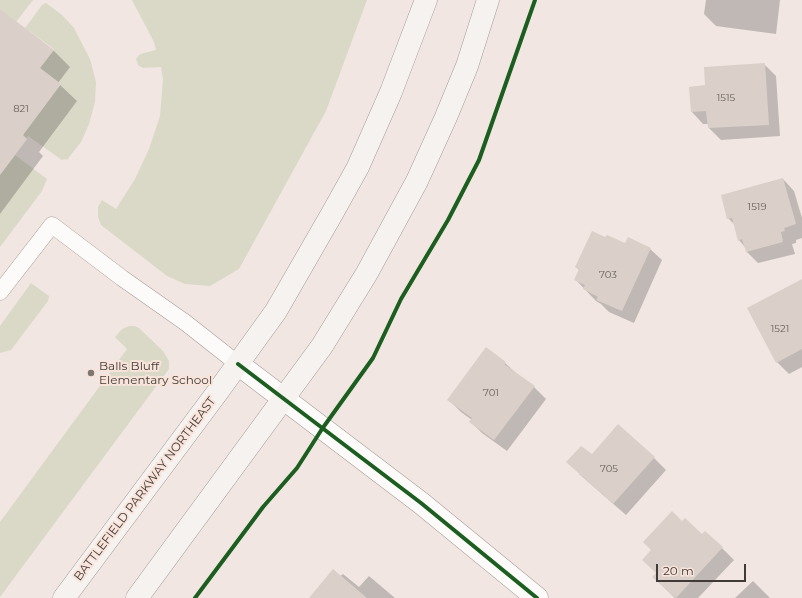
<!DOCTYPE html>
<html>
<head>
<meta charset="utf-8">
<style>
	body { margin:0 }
	#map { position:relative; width:802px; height:598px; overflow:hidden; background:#f1e6e1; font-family:Montserrat,sans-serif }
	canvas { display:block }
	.scale { position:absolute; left:656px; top:564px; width:90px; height:18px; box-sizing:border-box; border:2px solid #423a36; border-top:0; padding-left:5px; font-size:12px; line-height:14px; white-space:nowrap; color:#423a36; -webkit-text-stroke:3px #f8e4da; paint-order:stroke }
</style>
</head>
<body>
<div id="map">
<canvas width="802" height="598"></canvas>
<div class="scale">20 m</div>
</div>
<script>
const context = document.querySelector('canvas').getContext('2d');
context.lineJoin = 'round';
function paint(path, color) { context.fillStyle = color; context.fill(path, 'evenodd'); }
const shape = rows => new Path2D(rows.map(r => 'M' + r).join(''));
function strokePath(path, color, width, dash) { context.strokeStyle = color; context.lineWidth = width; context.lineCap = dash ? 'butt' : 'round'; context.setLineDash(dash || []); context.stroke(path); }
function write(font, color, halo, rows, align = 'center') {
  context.font = font + ' Montserrat,sans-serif'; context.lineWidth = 4; context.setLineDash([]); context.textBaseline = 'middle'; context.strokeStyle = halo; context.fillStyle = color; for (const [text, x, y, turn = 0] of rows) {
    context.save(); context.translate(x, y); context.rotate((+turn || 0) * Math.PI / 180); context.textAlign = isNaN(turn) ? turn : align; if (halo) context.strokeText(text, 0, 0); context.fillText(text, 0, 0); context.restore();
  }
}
const green = shape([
	[0,0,33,0,16,22,0,10],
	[132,0,367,0,326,111,239,269,210,286,185,284,167,276,101,225,98,217,98,207,102,200,116,209,135,179,149,149,160,116,163,79,161,67,143,68,138,65,136,59,139,55,144,53,156,50,154,42],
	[46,3,62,15,74,28,90,59,96,82,95,102,89,124,81,142,67,160,65,159,62,160,28,136,26,138,23,135,61,84,40,68,54,49,25,28,42,5],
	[15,155,47,179,42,191,0,247,0,175],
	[31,283,49,296,48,301,11,350,0,353,0,326],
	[129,326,134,326,139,328,163,351,169,361,169,369,0,597,0,522,127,349,115,337,122,329]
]);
const shadow = shape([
	[706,0,780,0,776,34,716,26,704,14],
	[0,11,53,50,70,67,58,83,77,101,39,152,43,156,0,214],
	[764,64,776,76,780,136,721,140,709,128,708,124,703,124,692,112,690,87,706,86],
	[783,179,794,191,802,218,802,238,796,240,796,243,792,244,795,254,758,263,747,252,745,247,739,240,735,225,728,218],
	[606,239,626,244,650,249,662,260,634,323,609,312,601,304,596,301,576,280,580,271,576,267],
	[802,281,802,367,789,374,777,362],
	[505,363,517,374,534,387,546,399,507,451,482,433,471,422,472,420,461,412,449,400],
	[654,458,666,470,626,515,579,474],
	[682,522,722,548,734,560,698,598,675,598,653,577,657,573],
	[343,574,359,587,369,576,395,598,311,598],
	[753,581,770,598,735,598]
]);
const building = shape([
	[0,9,54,50,40,68,61,84,23,135,27,139,0,175],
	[765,63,769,125,708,128,706,111,691,112,689,87,705,85,704,67],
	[783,178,796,224,784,228,785,231,781,232,783,242,746,252,742,239,738,241,732,218,727,219,721,195],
	[592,231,605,237,607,235,625,243,628,237,651,248,622,311,596,300,598,297,583,289,585,285,574,280,579,269,575,267],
	[802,279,802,349,776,363,747,308],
	[486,347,506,362,504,364,535,386,494,440,469,422,472,418,447,400],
	[618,424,655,457,613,504,566,462,581,446,592,454],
	[672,511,682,521,685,518,702,534,705,531,723,547,676,598,652,577,656,573,642,560,651,550,643,542],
	[333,569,367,598,309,598]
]);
const service = shape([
	[0,292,52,225,122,278,186,323,238,364]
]);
const minor = shape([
	[238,364,421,503,537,598]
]);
const secondary = shape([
	[64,598,219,390,276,311,333,212,358,167,391,92,426,0],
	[137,598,322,346,367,273,417,181,446,117,467,66,488,0]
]);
const cycleway = shape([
	[238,364,421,503,537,598],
	[195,598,263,507,297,468,322,429,373,358,401,299,448,220,479,160,535,0]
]);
const markers = [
	[91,373,4,"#7f7672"]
];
const numberNames = [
	["1515",726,98],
	["821",21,109],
	["1519",757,207],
	["703",608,275],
	["1521",780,329],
	["701",491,393],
	["705",609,469]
];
const poiNames = [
	["Balls Bluff",99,366],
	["Elementary School",99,380]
];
const streetNames = [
	["BATTLEFIELD PARKWAY NORTHEAST",145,489,-53]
];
paint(green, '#dad9c7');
paint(shadow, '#0003');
paint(building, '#dad0c9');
strokePath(service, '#a69d9a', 17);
strokePath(minor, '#a69d9a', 23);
strokePath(secondary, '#a69d9a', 23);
strokePath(service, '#fdfbfa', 16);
strokePath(minor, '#fdfbfa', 22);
strokePath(secondary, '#f5f2ef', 22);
strokePath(cycleway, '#1b5e20', 4);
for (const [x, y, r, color] of markers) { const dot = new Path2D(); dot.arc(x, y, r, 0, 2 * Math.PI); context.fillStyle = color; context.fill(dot); strokePath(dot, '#f8e4da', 1.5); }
write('10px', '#6a615c', null, numberNames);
write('12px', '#423a36', '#f8e4da', poiNames, 'left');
write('12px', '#423a36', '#f8e4da', streetNames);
</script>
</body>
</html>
